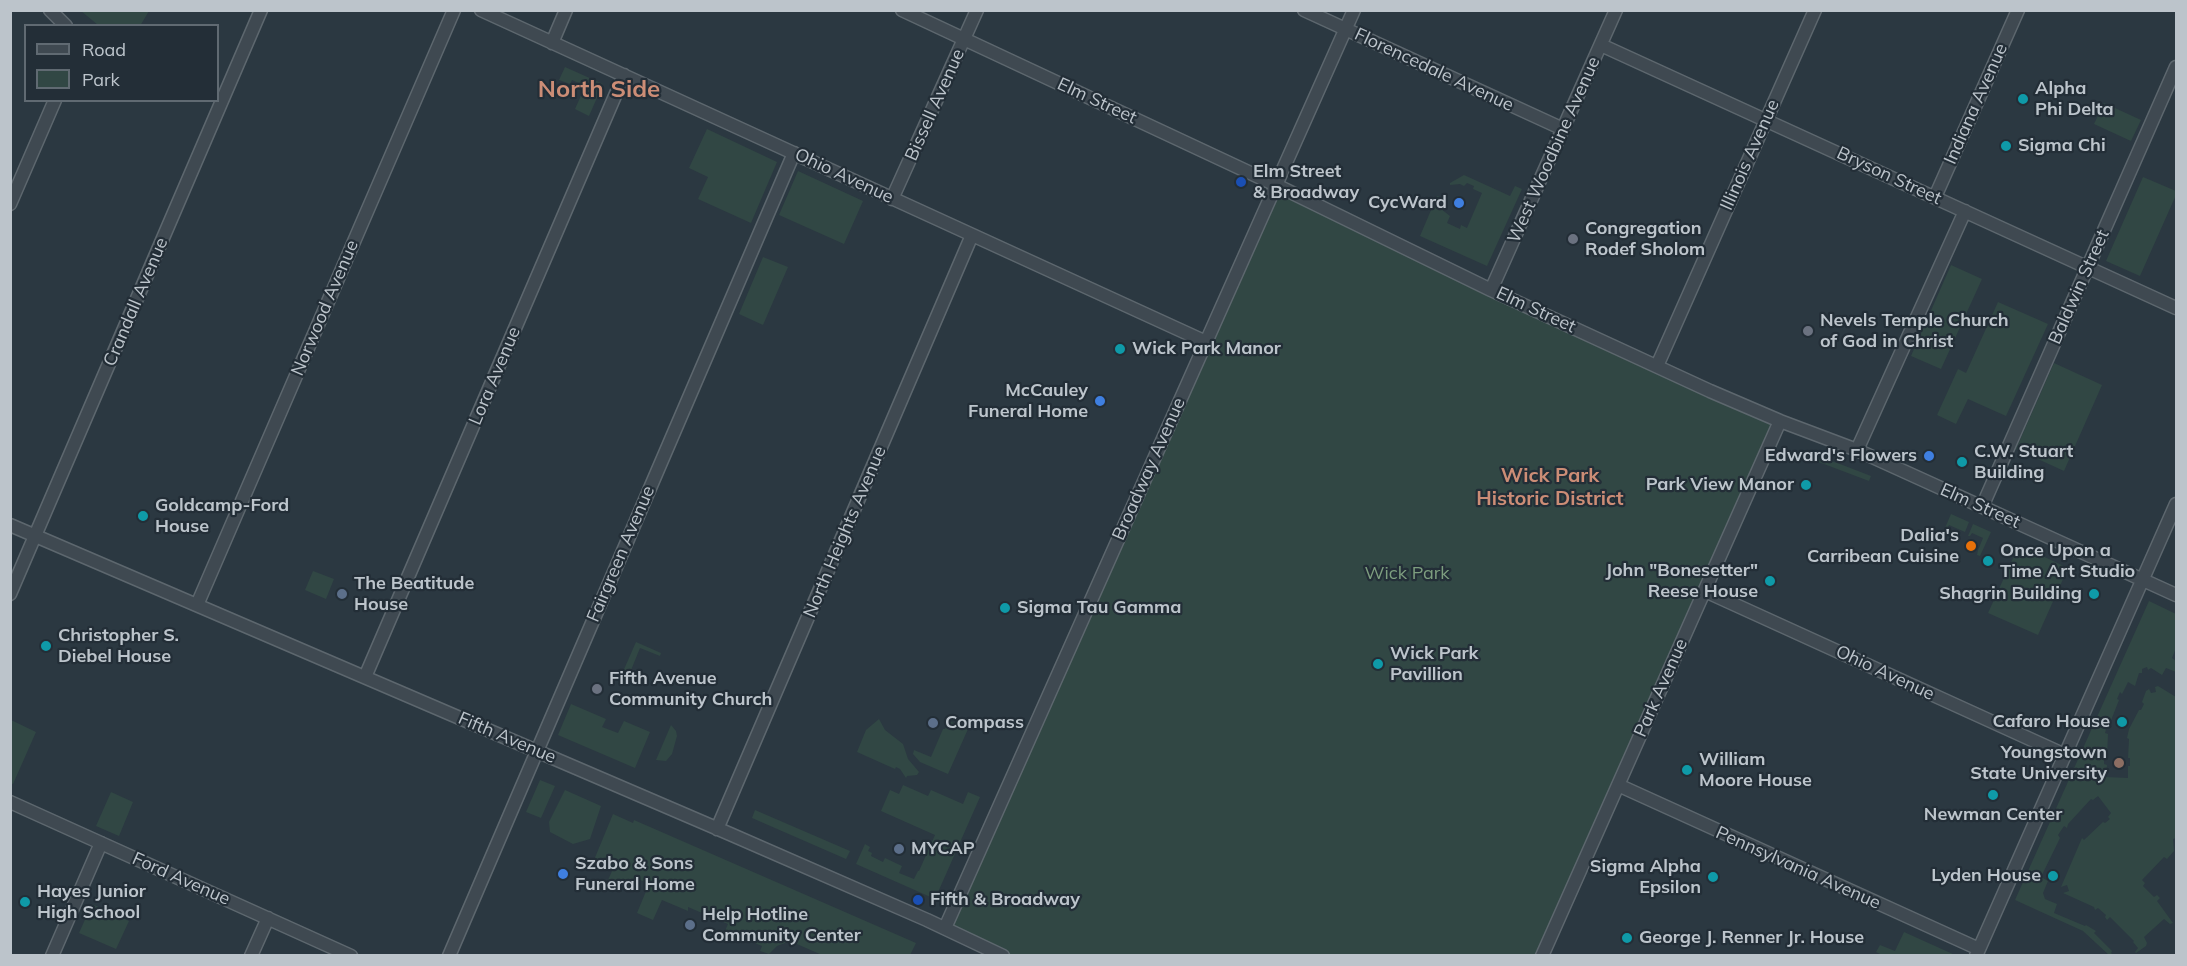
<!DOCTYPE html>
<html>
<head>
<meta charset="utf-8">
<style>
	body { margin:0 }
	#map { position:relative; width:2187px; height:966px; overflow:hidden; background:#2b3841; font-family:Mulish,sans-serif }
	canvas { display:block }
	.frame { position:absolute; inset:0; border:12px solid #bcc4cb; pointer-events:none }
	.legend { position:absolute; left:24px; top:24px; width:195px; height:78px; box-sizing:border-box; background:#232e37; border:2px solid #606a72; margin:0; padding:8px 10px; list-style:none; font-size:18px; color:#bcc4cb }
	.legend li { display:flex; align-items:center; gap:12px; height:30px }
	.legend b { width:30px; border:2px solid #606a72 }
</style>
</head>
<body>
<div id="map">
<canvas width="2187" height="966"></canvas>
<div class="frame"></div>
<ul class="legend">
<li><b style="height:8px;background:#3f4951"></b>Road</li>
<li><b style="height:16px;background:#314744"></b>Park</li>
</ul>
</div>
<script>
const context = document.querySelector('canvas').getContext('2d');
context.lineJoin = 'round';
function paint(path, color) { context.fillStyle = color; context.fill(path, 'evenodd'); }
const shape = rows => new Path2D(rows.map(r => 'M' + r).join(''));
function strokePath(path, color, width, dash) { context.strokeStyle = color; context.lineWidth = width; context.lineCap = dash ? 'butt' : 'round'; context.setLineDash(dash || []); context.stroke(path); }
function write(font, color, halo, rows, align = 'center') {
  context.font = font + ' Mulish,sans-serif'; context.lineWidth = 4.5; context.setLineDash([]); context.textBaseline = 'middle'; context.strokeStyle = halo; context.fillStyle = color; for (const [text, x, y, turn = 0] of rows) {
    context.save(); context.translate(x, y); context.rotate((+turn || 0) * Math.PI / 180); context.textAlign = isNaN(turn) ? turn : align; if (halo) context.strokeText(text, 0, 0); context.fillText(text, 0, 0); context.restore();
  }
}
const green = shape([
	[81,11,149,11,140,26,98,25],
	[565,67,603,84,589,116,575,109,583,91,580,89,581,84,572,80,570,84,559,80],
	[2104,103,2141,120,2131,141,2094,124],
	[707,129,777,162,751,223,698,199,708,177,689,168],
	[798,171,863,201,844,244,779,215],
	[1464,175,1510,196,1515,186,1522,189,1487,266,1420,236,1437,196,1440,197,1441,209,1450,216,1447,223,1460,229,1461,225,1467,228,1482,193,1473,189,1474,186,1467,183,1464,186,1460,184,1450,185,1450,183],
	[2143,177,2176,191,2176,195,2140,276,2106,261],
	[1276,185,1780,421,1542,955,1003,956,945,928],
	[763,257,788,267,763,325,739,314],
	[1951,265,1982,279,1941,369,1911,356],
	[1998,302,2048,324,2006,416,1968,399,1956,424,1937,415,1958,369,1966,373],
	[2054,363,2102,385,2064,471,2016,449],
	[1818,457,1840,464,1871,476,1869,481,1816,461],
	[1951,514,1969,522,1965,532,1949,525,1947,529,1945,528],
	[1973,524,1991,532,1980,556,1977,555,1978,550,1983,538,1972,533,1970,536,1968,536],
	[2019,545,2068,568,2038,635,1988,613],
	[313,571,334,579,326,599,305,590],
	[2149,601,2176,614,2176,648,2172,658,2176,661,2176,672,2166,668,2162,675,2151,668,2148,670,2147,667,2142,669,2142,673,2139,673,2135,686,2128,682,2122,694,2120,692,2117,699,2119,700,2110,723,2108,722,2105,733,2108,734,2107,757,2104,757,2104,764,2107,765,2106,777,2128,778,2128,766,2130,766,2130,758,2128,758,2129,739,2127,738,2129,729,2139,710,2141,710,2144,704,2142,702,2146,691,2149,689,2151,693,2156,692,2155,687,2158,686,2176,697,2176,838,2173,839,2174,851,2167,859,2164,857,2142,880,2145,883,2143,886,2154,897,2157,895,2160,898,2157,901,2173,923,2170,924,2164,919,2144,937,2147,943,2146,946,2136,953,2135,952,2138,948,2133,942,2134,941,2110,917,2107,920,2105,917,2106,915,2098,908,2095,910,2094,907,2063,893,2069,891,2067,885,2061,887,2082,838,2084,840,2103,822,2105,823,2110,819,2108,817,2111,813,2098,796,2093,800,2091,799,2068,824,2067,828,2064,826,2058,835,2060,838,2041,877,2048,881,2043,893,2045,899,2057,904,2054,913,2085,926,2086,925,2096,931,2094,933,2112,951,2111,953,2113,955,2109,955,2083,931,2015,900],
	[636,642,661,653,660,656,640,648,625,685,618,683],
	[571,704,606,719,602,727,618,733,624,721,650,732,635,768,558,735],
	[879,719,885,730,903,744,908,759,919,772,917,775,907,776,906,778,900,769,896,767,895,769,857,752,866,730],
	[11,720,36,732,13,784,10,783],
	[949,721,968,729,948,774,920,762,913,754,914,750,931,757,943,729,945,729],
	[671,725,676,731,677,736,672,754,666,761,656,760],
	[540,780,555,786,541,818,526,812],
	[903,785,928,796,931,790,963,804,968,792,980,797,935,899,856,864,865,844,870,847,868,851,872,853,871,856,883,862,885,858,902,866,899,873,914,879,918,871,919,871,935,835,881,811,890,790,899,794],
	[565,790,601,806,590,839,573,844,550,832,549,822],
	[111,792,133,802,119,836,96,826],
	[755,810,850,851,846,859,752,818],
	[613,814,633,823,634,820,916,943,910,955,822,955,790,941,777,946,769,954,760,951,762,946,725,931,728,924,688,907,688,911,662,900,653,920,637,913,649,884,636,878,631,890,608,880,613,869,594,860],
	[92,904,129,921,116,949,79,933],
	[1904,932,1955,955,1884,956,1876,952,1880,945,1895,951]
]);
const minor = shape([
	[50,10,66,26],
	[481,10,1206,342],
	[902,10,1276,185,1491,290,1710,391,1780,421,1857,450,2176,595],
	[1304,10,1563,129],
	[552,43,566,10],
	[1601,45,2176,308],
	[1935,197,2018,10],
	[892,199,977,10],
	[10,204,55,100],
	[1491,290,1616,10],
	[1657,366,1815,10],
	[1857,450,1965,211],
	[1982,507,2176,67],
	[10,525,730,834,927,920,1003,956],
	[1705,591,2065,755],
	[10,594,261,10],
	[197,605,454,10],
	[365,677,624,75],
	[1618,785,1979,949],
	[10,802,351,956],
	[717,829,972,235],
	[945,928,1354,10],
	[52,956,101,843],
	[251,956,268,918],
	[449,956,794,153],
	[1542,956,1780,421],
	[1976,956,2176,504]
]);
const markers = [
	[2023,99,6,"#0f9aa8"],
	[2006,146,6,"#0f9aa8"],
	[1241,182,6,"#1a4fb4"],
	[1459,203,6,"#3f7fe0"],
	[1573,239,6,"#6b7280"],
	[1808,331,6,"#6b7280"],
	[1120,349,6,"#0f9aa8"],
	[1100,401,6,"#3f7fe0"],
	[1929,456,6,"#3f7fe0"],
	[1962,462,6,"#0f9aa8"],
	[1806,485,6,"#0f9aa8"],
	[143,516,6,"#0f9aa8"],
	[1971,546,6,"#e8710a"],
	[1988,561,6,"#0f9aa8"],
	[1770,581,6,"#0f9aa8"],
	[342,594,6,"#5c6f8a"],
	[2094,594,6,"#0f9aa8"],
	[1005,608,6,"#0f9aa8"],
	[46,646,6,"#0f9aa8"],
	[1378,664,6,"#0f9aa8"],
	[597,689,6,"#6b7280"],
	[2122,722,6,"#0f9aa8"],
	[933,723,6,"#5c6f8a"],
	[2119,763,6,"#8d6e63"],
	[1687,770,6,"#0f9aa8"],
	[1993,795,6,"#0f9aa8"],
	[899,849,6,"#5c6f8a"],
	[563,874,6,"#3f7fe0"],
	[2053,876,6,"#0f9aa8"],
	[1713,877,6,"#0f9aa8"],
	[918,900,6,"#1a4fb4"],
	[25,902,6,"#0f9aa8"],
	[690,925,6,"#5c6f8a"],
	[1627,938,6,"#0f9aa8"]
];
const streetNames = [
	["Florencedale Avenue",1434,70,25],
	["Elm Street",1097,101,25],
	["Indiana Avenue",1976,104,-66],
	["Bissell Avenue",935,105,-66],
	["West Woodbine Avenue",1554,150,-66],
	["Illinois Avenue",1750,155,-66],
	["Ohio Avenue",844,176,25],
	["Bryson Street",1889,176,25],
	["Baldwin Street",2079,287,-66],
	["Crandall Avenue",136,302,-67],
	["Norwood Avenue",325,308,-67],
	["Elm Street",1536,310,25],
	["Lora Avenue",495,376,-67],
	["Broadway Avenue",1149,469,-66],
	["Elm Street",1980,506,24],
	["North Heights Avenue",845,532,-67],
	["Fairgreen Avenue",621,554,-67],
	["Ohio Avenue",1885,673,25],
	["Park Avenue",1661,688,-66],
	["Fifth Avenue",507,738,23],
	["Pennsylvania Avenue",1798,868,24],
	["Ford Avenue",181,879,24]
];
const poiNames = [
	["Alpha",2035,89],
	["Phi Delta",2035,110],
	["Sigma Chi",2018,146],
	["Elm Street",1253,172],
	["& Broadway",1253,193],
	["CycWard",1447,203,"right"],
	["Congregation",1585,229],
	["Rodef Sholom",1585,250],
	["Nevels Temple Church",1820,321],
	["of God in Christ",1820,342],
	["Wick Park Manor",1132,349],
	["McCauley",1088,391,"right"],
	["Funeral Home",1088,412,"right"],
	["C.W. Stuart",1974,452],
	["Building",1974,473],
	["Edward's Flowers",1917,456,"right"],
	["Park View Manor",1794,485,"right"],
	["Goldcamp-Ford",155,506],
	["House",155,527],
	["Dalia's",1959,536,"right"],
	["Carribean Cuisine",1959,557,"right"],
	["Once Upon a",2000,551],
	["Time Art Studio",2000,572],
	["John \"Bonesetter\"",1758,571,"right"],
	["Reese House",1758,592,"right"],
	["The Beatitude",354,584],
	["House",354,605],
	["Shagrin Building",2082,594,"right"],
	["Sigma Tau Gamma",1017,608],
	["Christopher S.",58,636],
	["Diebel House",58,657],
	["Wick Park",1390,654],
	["Pavillion",1390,675],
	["Fifth Avenue",609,679],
	["Community Church",609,700],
	["Cafaro House",2110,722,"right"],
	["Compass",945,723],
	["Youngstown",2107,753,"right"],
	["State University",2107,774,"right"],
	["William",1699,760],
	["Moore House",1699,781],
	["Newman Center",1993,815,"center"],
	["MYCAP",911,849],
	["Szabo & Sons",575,864],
	["Funeral Home",575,885],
	["Sigma Alpha",1701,867,"right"],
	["Epsilon",1701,888,"right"],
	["Lyden House",2041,876,"right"],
	["Hayes Junior",37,892],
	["High School",37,913],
	["Fifth & Broadway",930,900],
	["Help Hotline",702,915],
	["Community Center",702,936],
	["George J. Renner Jr. House",1639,938]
];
const parkNames = [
	["Wick Park",1407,574]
];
const neighbourhoodNames = [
	["Wick Park",1550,476],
	["Historic District",1550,499]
];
const districtNames = [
	["North Side",599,90]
];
paint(green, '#314744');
strokePath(minor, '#5d676e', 15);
strokePath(minor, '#3f4951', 12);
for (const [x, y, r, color] of markers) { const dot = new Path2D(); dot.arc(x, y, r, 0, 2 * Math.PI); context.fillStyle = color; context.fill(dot); strokePath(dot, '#232e37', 2); }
write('18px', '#bcc4cb', '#232e37', streetNames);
write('bold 18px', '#bcc4cb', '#232e37', poiNames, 'left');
write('18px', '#7d9e7f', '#232e37', parkNames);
write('bold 20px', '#cc8d76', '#232e37', neighbourhoodNames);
write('bold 24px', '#cc8d76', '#232e37', districtNames);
</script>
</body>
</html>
